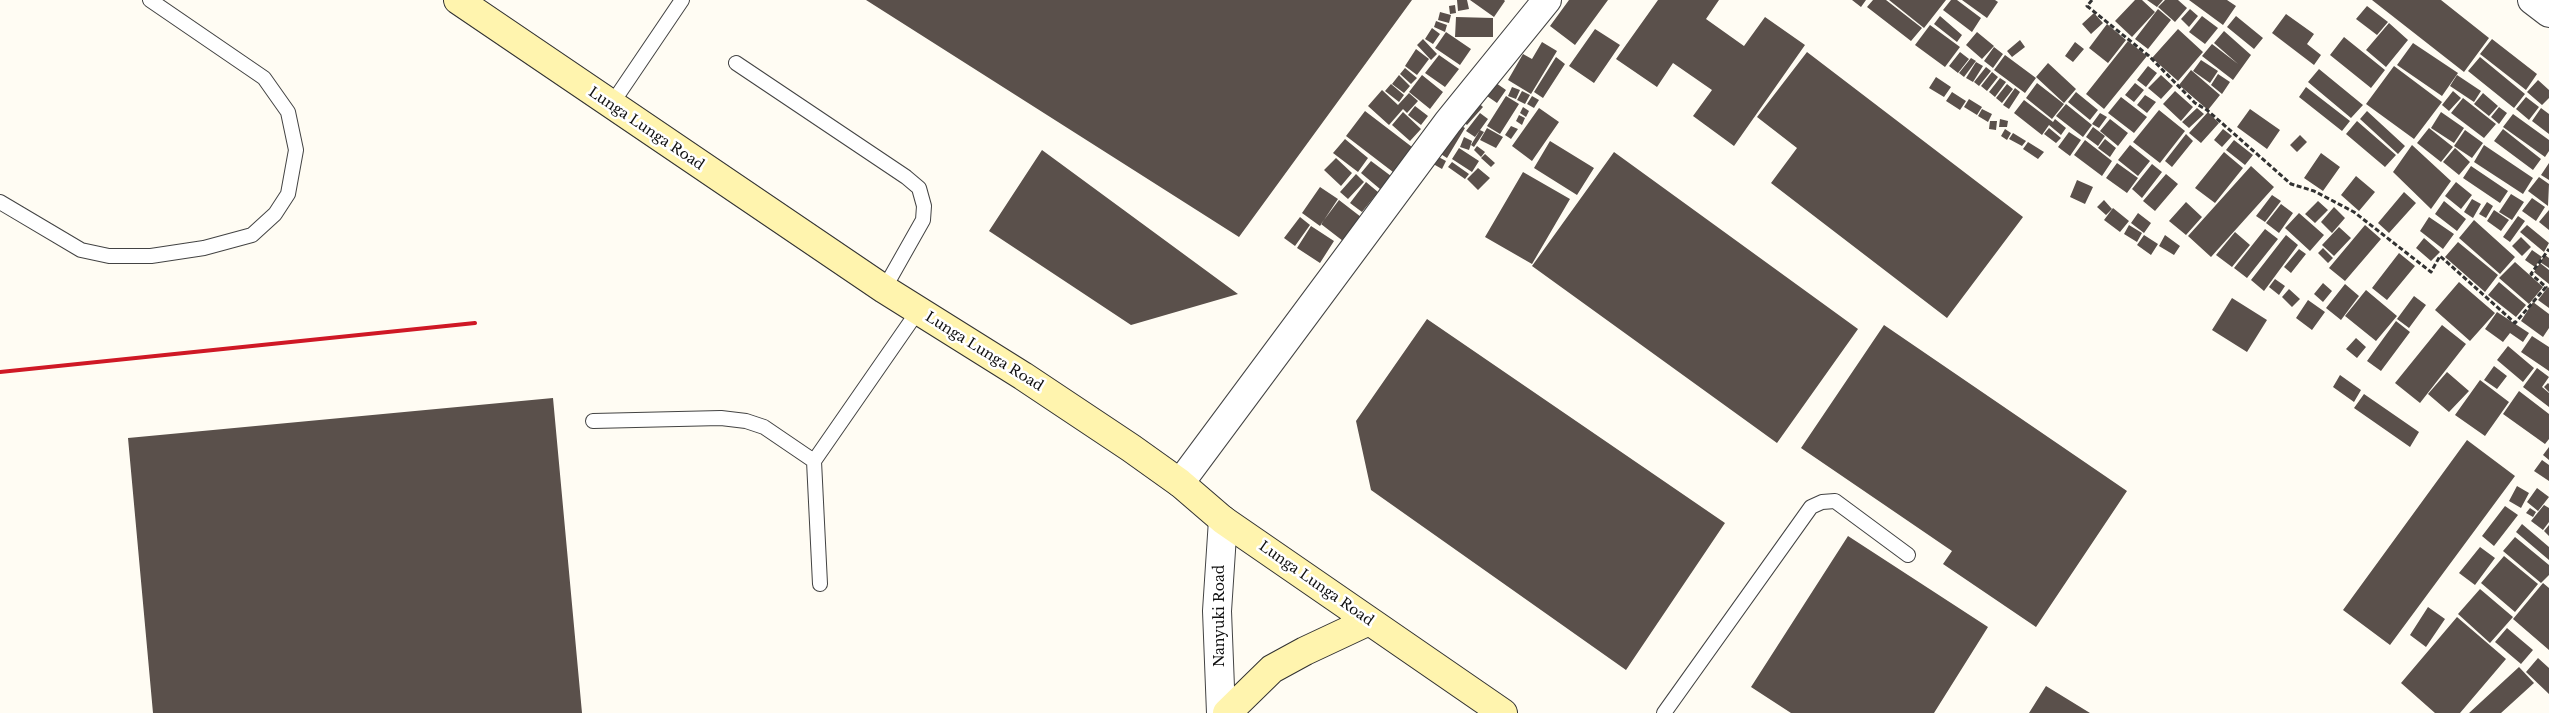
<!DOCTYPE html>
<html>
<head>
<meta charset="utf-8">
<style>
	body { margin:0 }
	canvas { display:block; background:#fffcf3 }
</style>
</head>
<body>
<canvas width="2549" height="713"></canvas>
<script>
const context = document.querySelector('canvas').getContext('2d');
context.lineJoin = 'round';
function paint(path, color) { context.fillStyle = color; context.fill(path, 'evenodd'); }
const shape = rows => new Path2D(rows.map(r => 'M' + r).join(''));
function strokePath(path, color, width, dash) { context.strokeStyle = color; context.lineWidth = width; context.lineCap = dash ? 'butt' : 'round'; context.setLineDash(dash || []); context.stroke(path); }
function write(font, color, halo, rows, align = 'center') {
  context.font = font + ' "Libre Baskerville",serif'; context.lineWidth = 5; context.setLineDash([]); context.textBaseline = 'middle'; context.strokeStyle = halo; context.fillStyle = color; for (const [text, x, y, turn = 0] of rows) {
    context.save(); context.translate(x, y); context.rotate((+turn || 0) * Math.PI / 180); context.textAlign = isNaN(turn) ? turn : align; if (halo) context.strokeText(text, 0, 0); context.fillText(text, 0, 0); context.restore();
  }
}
const building = shape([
	[866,0,1412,0,1239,237],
	[1457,0,1467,0,1469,9,1458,11],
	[1470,0,1504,0,1505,1,1494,17],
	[1569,0,1608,0,1575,45,1550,26],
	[1658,0,1719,0,1706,19,1744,46,1765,17,1805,45,1734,146,1693,116,1712,90,1673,63,1657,87,1616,59],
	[1852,0,1866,0,1861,7],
	[1873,0,1886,0,1922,28,1911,41,1867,7],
	[1889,0,1946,0,1924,28],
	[1951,0,1957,0,1981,18,1972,32,1943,10],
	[1962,0,1995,0,1998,2,1987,18],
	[2135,0,2142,0,2155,12,2132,37,2115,21],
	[2147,0,2163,0,2157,7],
	[2165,0,2178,0,2187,8,2175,22,2158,7],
	[2189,0,2227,0,2236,6,2223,25],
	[2372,0,2441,0,2489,38,2464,72],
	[1455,5,1456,13,1450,14,1449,6],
	[2367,6,2388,22,2377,35,2356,19],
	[2158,9,2171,20,2148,49,2135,39],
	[2190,9,2198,16,2189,27,2181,19],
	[1440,12,1451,15,1449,23,1438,20],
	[2094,13,2103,23,2091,34,2082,24],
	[2286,14,2314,34,2307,44,2321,55,2314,65,2272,33],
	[1940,16,1962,35,1957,42,1934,24],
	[2202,16,2218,28,2205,44,2189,32],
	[2236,16,2263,38,2254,49,2227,27],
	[1456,17,1493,18,1493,37,1455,37],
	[1436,21,1447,25,1445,32,1434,27],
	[2389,23,2408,40,2386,67,2366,50],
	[2107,24,2126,40,2108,63,2089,48],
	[1930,25,1960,47,1945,67,1915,45],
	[1432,28,1440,34,1433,44,1425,39],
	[1595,29,1620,45,1594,83,1569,66],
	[2178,29,2203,52,2178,81,2152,58],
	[2224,31,2251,55,2233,80,2202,56,2212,44,2238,64,2214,43],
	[1446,32,1471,49,1460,65,1435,48],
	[1977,32,1994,46,1982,59,1966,45],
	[2344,37,2385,70,2371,88,2330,55],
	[1423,39,1437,54,1431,60,1417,45],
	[2492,39,2537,74,2526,90,2480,54],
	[2020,40,2025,47,2012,57,2007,51],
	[2128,41,2147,56,2104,109,2086,94],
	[1542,42,1557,51,1531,94,1508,80,1523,54,1532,59],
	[2075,42,2084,49,2073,62,2065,56],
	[2413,43,2458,73,2442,96,2397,65],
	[1994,47,2003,54,1993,68,1984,61],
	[1416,49,1429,59,1417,75,1405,66],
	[1807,52,2023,217,1947,318,1771,183,1797,148,1757,117],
	[1960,52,1969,59,1958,73,1949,66],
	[1439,55,1459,69,1445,87,1425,73],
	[2005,55,2036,78,2025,93,1994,70],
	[1556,57,1565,64,1543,98,1534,92],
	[2480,57,2525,94,2514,108,2468,71],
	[1971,58,1976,61,1964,77,1959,73],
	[2201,60,2218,71,2210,83,2193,71],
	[1976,62,1983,66,1973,82,1966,78],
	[2048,63,2076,89,2064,103,2036,77],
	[2148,66,2157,73,2146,87,2137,80],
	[2394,66,2442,102,2414,139,2366,104],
	[1986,67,1991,71,1979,86,1974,82],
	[1405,68,1417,78,1411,84,1400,74],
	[2319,69,2363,105,2351,118,2308,82],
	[2191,70,2220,95,2208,110,2179,85],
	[1992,72,1998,77,1987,91,1981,86],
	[2218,74,2230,82,2222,94,2211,85],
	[1399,75,1410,86,1404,93,1392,84],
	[1422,75,1443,92,1430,109,1409,92],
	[2161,75,2173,86,2161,99,2148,88],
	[2457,75,2481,91,2474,102,2450,86],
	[1936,77,1951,87,1944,97,1929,88],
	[2000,78,2006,82,1995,97,1989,92],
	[2538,80,2549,90,2549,98,2542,105,2527,92],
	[1496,83,1506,90,1497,103,1487,96],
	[2037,83,2064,104,2052,119,2026,98],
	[2135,83,2144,90,2134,102,2125,95],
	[1391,84,1404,95,1399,102,1385,91],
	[2007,84,2013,89,2002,103,1996,98],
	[1512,87,1520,90,1516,99,1508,96],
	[2306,87,2350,121,2342,131,2299,97],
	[2015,88,2020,92,2009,109,2003,105],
	[1382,90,1398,105,1409,93,1418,101,1407,113,1403,109,1389,125,1368,106],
	[1522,91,1530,95,1525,104,1517,100],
	[2175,91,2193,107,2181,121,2163,104],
	[2453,91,2461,98,2449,111,2442,105],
	[1952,92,1966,101,1960,110,1946,101],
	[2076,92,2098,110,2090,120,2068,102],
	[2483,93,2498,106,2489,116,2474,104],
	[2145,95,2156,102,2147,113,2137,105],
	[1506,96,1519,104,1500,134,1487,126],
	[1532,96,1539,100,1534,108,1527,104],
	[2121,97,2147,117,2134,133,2108,113],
	[2526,97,2539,107,2529,120,2516,109],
	[2463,98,2496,124,2484,138,2451,113],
	[1474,99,1483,107,1467,125,1458,117],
	[1969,99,1982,107,1977,115,1964,107],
	[2024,100,2053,122,2055,119,2066,128,2061,135,2049,125,2042,135,2014,113],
	[2066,104,2092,125,2083,137,2056,116],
	[1415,106,1428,116,1421,125,1408,115],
	[1523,107,1529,111,1526,117,1520,113],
	[2499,107,2507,113,2499,124,2491,117],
	[1539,108,1559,122,1532,161,1512,146],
	[2197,108,2204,114,2189,128,2182,122],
	[2541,108,2549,114,2549,134,2532,121],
	[1982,109,1992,114,1988,122,1978,116],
	[2250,109,2280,130,2267,149,2237,127],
	[2159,110,2185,131,2160,163,2133,142],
	[1365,111,1412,147,1393,172,1346,136],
	[2367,111,2405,146,2398,154,2360,119],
	[1403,112,1421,129,1410,141,1392,125],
	[2208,112,2219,123,2201,143,2189,133],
	[2441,112,2464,128,2454,143,2431,128],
	[1480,113,1488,119,1475,137,1466,131],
	[2100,113,2107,117,2099,128,2092,124],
	[2513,114,2549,140,2549,151,2545,157,2503,127],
	[1519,115,1525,118,1522,125,1516,121],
	[2000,119,2008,121,2007,127,1999,127],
	[2110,119,2128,133,2118,146,2100,131],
	[1453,121,1465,128,1447,158,1436,151],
	[1990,121,1997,121,1996,130,1989,129],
	[2357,121,2396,155,2385,167,2346,134],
	[1511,126,1518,129,1511,139,1505,135],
	[2093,127,2105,136,2098,146,2086,137],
	[1487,128,1503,137,1496,148,1480,140],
	[2049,128,2061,138,2056,143,2044,134],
	[2429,128,2453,147,2441,162,2417,143],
	[2005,129,2011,133,2007,140,2001,136],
	[2223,129,2232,136,2222,147,2214,140],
	[2503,129,2541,159,2533,170,2494,141],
	[1480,130,1484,132,1474,147,1471,145],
	[2465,130,2483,143,2472,158,2454,146],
	[2069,132,2081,140,2070,156,2058,147],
	[2013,133,2026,141,2022,146,2009,139],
	[2186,134,2193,141,2172,167,2165,161],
	[2300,135,2307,142,2297,152,2290,145],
	[1464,137,1472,141,1469,150,1460,147],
	[1345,139,1368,158,1358,172,1333,153],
	[2105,139,2116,148,2110,157,2098,148],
	[2085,140,2112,161,2102,176,2074,155],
	[2234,140,2253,155,2245,165,2226,150],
	[1550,141,1594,168,1577,195,1534,168],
	[2028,142,2044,152,2038,159,2023,149],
	[2130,145,2150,161,2138,176,2118,160],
	[2412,145,2451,181,2431,209,2393,172],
	[2484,145,2533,178,2523,194,2474,162],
	[1477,146,1485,152,1481,157,1474,150],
	[1459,148,1479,161,1472,172,1452,159],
	[2455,148,2470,162,2459,175,2443,162],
	[1042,150,1238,294,1131,325,989,231],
	[1614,152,1858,329,1777,443,1532,266],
	[2224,152,2243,168,2215,203,2195,188],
	[2321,153,2340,167,2323,191,2304,178],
	[1433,154,1446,161,1442,169,1428,161],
	[1485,154,1495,163,1491,167,1481,158],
	[1336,158,1352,173,1341,186,1324,170],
	[1371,161,1391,176,1380,189,1361,173],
	[1452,162,1469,174,1465,179,1448,167],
	[2117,163,2138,178,2127,193,2106,178],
	[2549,163,2549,180,2541,175],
	[2152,164,2162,172,2142,198,2132,189],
	[2251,166,2274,187,2211,257,2188,236],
	[2471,166,2508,191,2500,203,2463,178],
	[1478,168,1490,178,1478,190,1467,179],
	[1523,172,1570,199,1532,264,1485,237],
	[1356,174,1364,182,1348,199,1340,192],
	[2166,174,2178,184,2155,211,2143,201],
	[2356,176,2375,192,2359,211,2341,195],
	[2539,177,2549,184,2548,206,2528,191],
	[2077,180,2093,187,2085,204,2070,197],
	[1366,182,1378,192,1362,212,1350,203],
	[2456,182,2472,195,2461,209,2445,196],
	[1320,187,1338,199,1320,226,1302,213],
	[2404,192,2416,203,2389,233,2378,223],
	[2511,194,2524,202,2512,220,2499,212],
	[2272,195,2281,201,2265,222,2256,216],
	[2532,198,2545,207,2536,221,2522,211],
	[2472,199,2481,204,2473,218,2464,212],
	[1339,200,1361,217,1343,241,1321,224],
	[2104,200,2112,209,2106,215,2097,207],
	[2318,201,2328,210,2315,223,2305,214],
	[2444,201,2466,219,2457,231,2435,214],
	[2186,202,2202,217,2186,235,2169,221],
	[2487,202,2493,206,2486,218,2479,214],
	[2281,204,2293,213,2279,233,2266,223],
	[2334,207,2345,218,2332,233,2321,222],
	[2113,208,2129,221,2120,232,2104,220],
	[2494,210,2509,220,2501,231,2487,221],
	[2549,210,2549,230,2539,222],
	[2138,213,2151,223,2144,233,2131,223],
	[2299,213,2324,235,2310,251,2285,228],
	[2518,216,2525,221,2510,242,2503,237],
	[1300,217,1310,225,1295,246,1284,238],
	[2429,217,2454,234,2443,249,2420,231],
	[2474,220,2515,257,2500,274,2459,238],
	[2129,225,2142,233,2137,242,2124,234],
	[2365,225,2381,239,2345,281,2329,268],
	[2527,225,2549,243,2544,252,2520,232],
	[1311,226,1334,241,1320,263,1297,248],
	[2339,227,2351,238,2334,256,2322,245],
	[2265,229,2278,239,2247,278,2234,268],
	[2235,232,2250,245,2232,267,2216,255],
	[2144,235,2158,244,2151,255,2137,245],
	[2165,235,2180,246,2174,255,2159,246],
	[2286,235,2298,245,2264,291,2251,280],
	[2521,237,2531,247,2522,256,2512,246],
	[2424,238,2440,252,2431,261,2416,248],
	[2458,242,2498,275,2485,292,2445,257],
	[2323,248,2333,258,2328,263,2318,253],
	[2299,249,2306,254,2291,273,2284,267],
	[2532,250,2542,257,2535,267,2525,260],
	[2399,253,2415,266,2387,300,2372,288],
	[2545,255,2549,258,2549,268,2540,262],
	[2515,262,2543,287,2529,304,2499,278],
	[2540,263,2549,270,2549,284,2534,272],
	[2275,279,2285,286,2279,295,2269,287],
	[2459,282,2495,313,2470,341,2435,310],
	[2499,282,2526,305,2516,317,2488,295],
	[2323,283,2332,291,2323,302,2314,294],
	[2345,284,2359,296,2341,320,2326,308],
	[2548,287,2549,288,2549,308,2538,300],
	[2289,289,2300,299,2292,307,2282,297],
	[2366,290,2397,316,2376,341,2345,316],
	[2414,296,2426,305,2409,328,2397,319],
	[2232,298,2267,320,2247,352,2212,330],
	[2308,300,2325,312,2312,330,2296,318],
	[2533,302,2549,314,2549,328,2543,337,2521,321],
	[2497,312,2529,333,2523,342,2510,333,2503,342,2485,329],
	[1427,319,1725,523,1626,670,1371,490,1356,421],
	[2396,321,2410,332,2381,371,2367,361],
	[1884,325,2127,491,2036,627,1943,564,1952,551,1801,448],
	[2442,325,2466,344,2420,403,2395,383],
	[2532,336,2549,347,2549,371,2521,352],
	[2356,338,2366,347,2357,358,2346,349],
	[2508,346,2534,368,2523,382,2497,360],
	[2494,366,2507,376,2497,389,2484,380],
	[2537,368,2549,377,2542,387,2549,393,2549,407,2523,387],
	[2447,372,2469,391,2449,412,2428,394],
	[2340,375,2361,390,2354,402,2333,387],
	[2480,380,2509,402,2485,436,2455,415],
	[2548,383,2549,384,2549,392,2544,387],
	[2519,391,2549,414,2549,439,2545,444,2503,414],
	[2364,394,2419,432,2410,447,2354,408],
	[553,398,582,713,153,713,128,438],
	[2467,440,2515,476,2390,645,2343,610],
	[2549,447,2549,460,2543,455],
	[2542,460,2549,465,2549,481,2534,471],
	[2517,486,2529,493,2521,508,2509,501],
	[2537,488,2549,497,2538,511,2527,502],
	[2544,505,2549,508,2549,522,2543,530,2531,521],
	[2505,506,2518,515,2494,546,2482,536],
	[2530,508,2536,512,2533,517,2526,513],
	[2522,524,2549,547,2549,560,2516,532],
	[2549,525,2549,536,2544,531],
	[1848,536,1988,627,1934,713,1791,713,1751,687],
	[2515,537,2549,565,2549,575,2541,583,2503,551],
	[2480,547,2495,558,2475,585,2459,573],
	[2504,556,2538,584,2515,612,2481,583],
	[2543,583,2549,588,2549,650,2513,619],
	[2480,589,2513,617,2490,643,2458,614],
	[2428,607,2445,619,2426,647,2410,635],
	[2457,617,2506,659,2460,713,2435,713,2401,683],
	[2507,628,2533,650,2521,664,2495,642],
	[2538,658,2549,668,2549,694,2526,672],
	[2519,667,2534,683,2501,713,2469,713],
	[2046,686,2090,713,2029,713]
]);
const path = shape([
	[2092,0,2087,6,2149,56,2195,103,2207,110,2291,184,2314,191,2354,212,2431,272,2440,256,2515,323,2546,287,2531,274,2549,249]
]);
const lane = shape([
	[736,63,906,177,919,188,924,206,923,220,884,289],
	[611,105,682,0],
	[0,202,81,250,109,256,151,256,204,248,252,235,275,214,288,194,296,150,288,112,264,78,150,0],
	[593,421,721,418,746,421,764,427,814,461],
	[820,584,814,461,918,311],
	[1664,713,1811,507,1822,502,1835,501,1908,555]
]);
const street = shape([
	[2532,0,2549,13],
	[1180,483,1448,122,1547,0],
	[1221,713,1217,611,1223,520]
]);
const secondary = shape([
	[458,0,884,289,1023,376,1131,448,1180,483,1223,520,1503,713],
	[1227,713,1272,669,1305,651,1369,621]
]);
const rail = shape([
	[0,372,475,323]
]);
const streetNames = [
	["Lunga Lunga Road",646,129,34],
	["Lunga Lunga Road",984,352,32],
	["Lunga Lunga Road",1316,584,35],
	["Nanyuki Road",1220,616,-90]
];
paint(building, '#5a504b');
strokePath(lane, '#434343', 16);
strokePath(street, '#434343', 30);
strokePath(secondary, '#323232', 30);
strokePath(path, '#323232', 3, [5, 2.5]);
strokePath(lane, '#fff', 14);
strokePath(street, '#fff', 28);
strokePath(secondary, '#fff4ae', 28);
strokePath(rail, '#cf1825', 4);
write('14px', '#101010', '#fff', streetNames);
</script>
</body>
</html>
